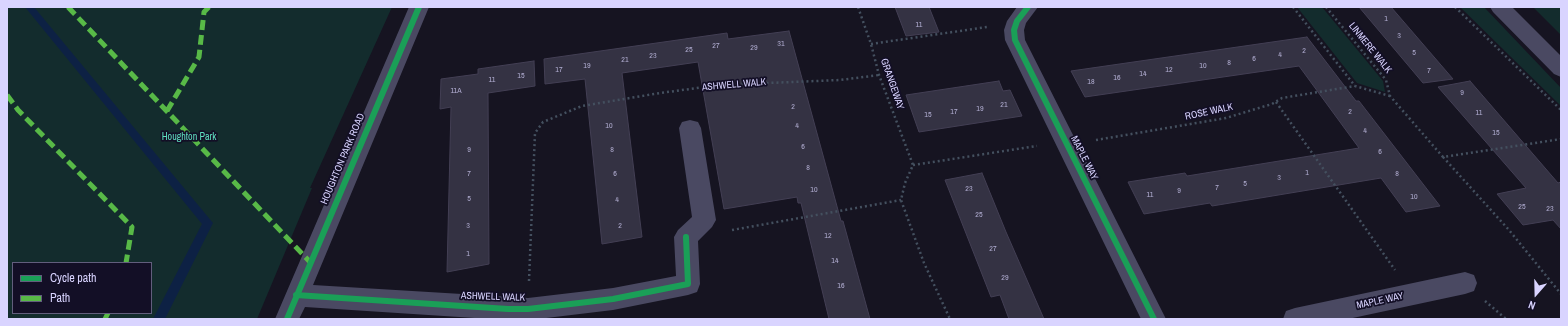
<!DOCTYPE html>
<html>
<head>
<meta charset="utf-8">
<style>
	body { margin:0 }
	#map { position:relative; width:1568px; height:326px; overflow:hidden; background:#161421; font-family:"Archivo Narrow",sans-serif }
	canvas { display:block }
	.frame { position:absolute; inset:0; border:8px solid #d9d4ff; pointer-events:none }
	.legend { position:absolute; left:12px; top:262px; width:140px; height:52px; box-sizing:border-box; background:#130f26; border:1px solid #625e7d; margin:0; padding:5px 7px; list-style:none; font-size:12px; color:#d9d4ff }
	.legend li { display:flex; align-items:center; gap:8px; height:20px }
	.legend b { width:20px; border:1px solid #625e7d }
	.north { position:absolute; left:1516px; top:274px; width:40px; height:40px; -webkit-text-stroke:3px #130f26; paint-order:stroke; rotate:200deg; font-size:11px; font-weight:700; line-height:16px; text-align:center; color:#d9d4ff }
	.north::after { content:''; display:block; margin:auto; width:14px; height:18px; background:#d9d4ff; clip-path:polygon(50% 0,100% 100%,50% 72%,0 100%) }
</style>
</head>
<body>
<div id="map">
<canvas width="1568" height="326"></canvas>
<div class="frame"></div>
<ul class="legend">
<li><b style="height:5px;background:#1a9f57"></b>Cycle path</li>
<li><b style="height:5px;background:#58b947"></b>Path</li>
</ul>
<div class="north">N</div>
</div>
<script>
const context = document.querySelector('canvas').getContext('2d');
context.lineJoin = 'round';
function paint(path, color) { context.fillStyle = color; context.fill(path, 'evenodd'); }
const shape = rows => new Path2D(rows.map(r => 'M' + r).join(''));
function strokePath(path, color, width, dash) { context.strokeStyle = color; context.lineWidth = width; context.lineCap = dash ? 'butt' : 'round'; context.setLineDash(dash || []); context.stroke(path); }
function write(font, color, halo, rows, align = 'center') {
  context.font = font + ' "Archivo Narrow",sans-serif'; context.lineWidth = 3.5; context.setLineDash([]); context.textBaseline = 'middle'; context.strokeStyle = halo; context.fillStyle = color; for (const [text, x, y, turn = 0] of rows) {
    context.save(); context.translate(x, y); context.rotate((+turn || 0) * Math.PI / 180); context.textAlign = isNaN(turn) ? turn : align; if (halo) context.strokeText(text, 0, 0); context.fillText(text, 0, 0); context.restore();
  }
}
const green = shape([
	[7,7,392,7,310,188,312,188,257,319,7,319],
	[13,263,151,263,151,313,13,313],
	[1297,7,1322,7,1383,81,1385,92,1357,83],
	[1460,7,1484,7,1561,88,1561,106],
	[1533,7,1561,7,1561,35]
]);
const stream = shape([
	[25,7,34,7,213,223,165,319,153,319,202,224,25,7]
]);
const building = shape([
	[895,7,929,7,939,32,906,36,895,7],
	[1359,7,1391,7,1453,79,1423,83,1359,7],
	[789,31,841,221,843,221,870,319,829,319,801,203,798,203,797,197,724,209,698,62,622,73,642,237,602,244,585,79,545,84,544,59,727,33,728,39,789,31],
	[1307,37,1356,101,1359,101,1440,206,1406,212,1381,178,1212,206,1210,203,1144,214,1128,182,1185,173,1187,176,1359,148,1299,66,1085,97,1071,71,1307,37],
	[534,61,535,86,488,93,489,264,447,272,451,107,440,109,441,79,478,74,478,69,534,61],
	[999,81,1003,91,1010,90,1022,116,919,132,906,95,999,81],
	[1470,81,1558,183,1561,182,1561,229,1553,220,1523,225,1497,194,1526,188,1438,87,1470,81],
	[982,173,1006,232,1044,319,1009,319,1000,295,991,297,945,180,982,173]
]);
const path = shape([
	[858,7,871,44,879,75,913,165,905,183,901,200,924,263,950,319],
	[1293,7,1355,86,1390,96],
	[1326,7,1386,80,1390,96,1443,157,1561,139],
	[1455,7,1561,110],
	[871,44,987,27],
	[1276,102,1395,270],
	[1096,140,1226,118,1272,104,1282,98,1355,86],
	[1443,157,1509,230,1561,294],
	[913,165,1037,146],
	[732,230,901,200],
	[529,281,535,133,543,122,582,106,660,93,720,85,840,80,879,75],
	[1485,301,1506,319]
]);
const minor = shape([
	[409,7,429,7,313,285,528,298,613,288,676,276,674,237,678,230,692,217,679,128,682,122,690,120,698,122,701,128,716,220,712,227,698,241,700,284,697,292,688,295,613,310,538,319,490,319,305,307,299,319,275,319,409,7],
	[1017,7,1038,7,1026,23,1024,30,1025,40,1166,319,1141,319,1005,40,1004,30,1007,21,1017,7],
	[1490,7,1512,7,1561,56,1561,77,1554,74,1493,12,1490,7],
	[1465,272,1474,275,1477,283,1474,291,1465,294,1348,319,1283,319,1286,311,1295,308,1465,272]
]);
const quiet = shape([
	[68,7,310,262],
	[7,95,18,110,132,227,126,263],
	[167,111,199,57,204,12,209,7],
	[105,319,108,313]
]);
const cycleway = shape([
	[1028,7,1017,21,1014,30,1015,40,1154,319],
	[296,295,508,309,528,309,613,299,688,284,686,237],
	[287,319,419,7]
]);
const numberNames = [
	["1",1386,19],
	["11",919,25],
	["3",1399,36],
	["31",781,44],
	["27",716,46],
	["29",754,48],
	["25",689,50],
	["2",1304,51],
	["5",1414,53],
	["4",1280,55],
	["23",653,56],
	["6",1254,59],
	["21",625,60],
	["8",1229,63],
	["19",587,66],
	["10",1203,66],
	["17",559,70],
	["12",1169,70],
	["7",1429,71],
	["14",1143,74],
	["15",521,76],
	["16",1117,78],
	["11",492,80],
	["18",1091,82],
	["11A",456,91],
	["9",1462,93],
	["21",1004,105],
	["2",793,107],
	["19",980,109],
	["17",954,112],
	["2",1350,112],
	["11",1479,113],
	["15",928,115],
	["10",609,126],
	["4",797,126],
	["4",1365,131],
	["15",1496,133],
	["6",803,147],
	["9",469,150],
	["8",612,150],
	["6",1380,152],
	["8",808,168],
	["1",1307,173],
	["7",469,174],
	["6",615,174],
	["8",1397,174],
	["3",1279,178],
	["5",1245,184],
	["7",1217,188],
	["23",969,189],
	["10",814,190],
	["9",1179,191],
	["11",1150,195],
	["10",1414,197],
	["5",469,199],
	["4",617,200],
	["25",1522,207],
	["23",1550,209],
	["25",979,215],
	["3",468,226],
	["2",620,226],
	["12",828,236],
	["27",993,249],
	["1",468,254],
	["14",835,261],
	["29",1005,278],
	["16",841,286]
];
const streetNames = [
	["LINMERE WALK",1370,48,51],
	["GRANGEWAY",892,84,71],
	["ASHWELL WALK",734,85,-5],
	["ROSE WALK",1209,112,-12],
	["MAPLE WAY",1084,158,63],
	["HOUGHTON PARK ROAD",343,159,-67],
	["ASHWELL WALK",493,297,2],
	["MAPLE WAY",1380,301,-12]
];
const parkNames = [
	["Houghton Park",189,137]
];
paint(green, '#132c2d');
paint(stream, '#0d2144');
paint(building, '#343243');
strokePath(building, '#433f54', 1);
strokePath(path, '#44505f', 2.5, [2, 3]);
paint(minor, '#4a4962');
strokePath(quiet, '#58b947', 5, [10, 5]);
strokePath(cycleway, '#1a9f57', 6);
write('8px', '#b0acd0', null, numberNames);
write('10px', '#d9d4ff', '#130f26', streetNames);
write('10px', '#5fe0c0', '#130f26', parkNames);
</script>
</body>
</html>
